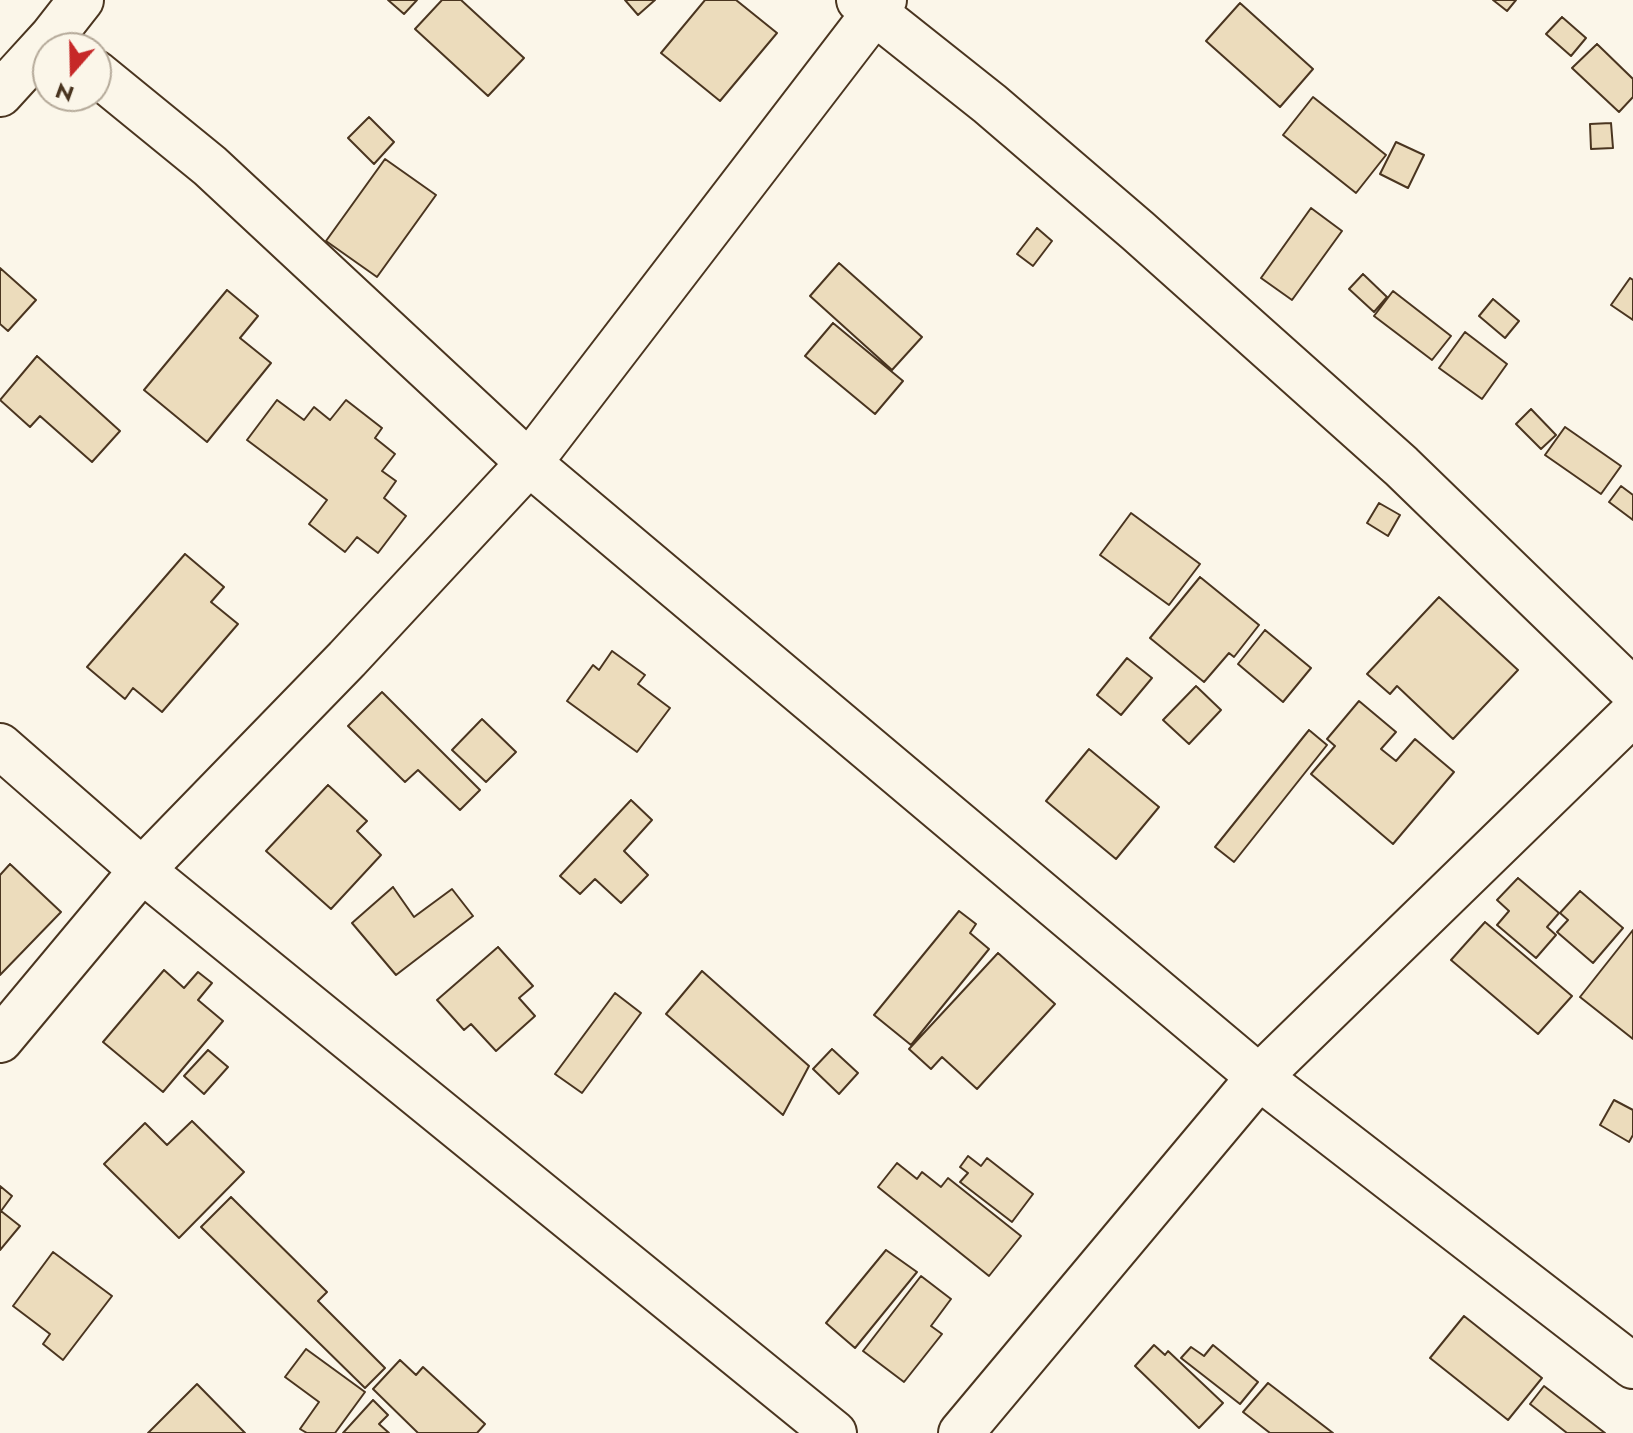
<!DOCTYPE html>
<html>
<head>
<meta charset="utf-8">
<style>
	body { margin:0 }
	#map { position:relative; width:1633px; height:1433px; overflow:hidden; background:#fbf6e9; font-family:Jost,sans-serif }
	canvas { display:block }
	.north { position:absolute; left:32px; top:32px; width:80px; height:80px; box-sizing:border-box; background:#fbf6e9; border:2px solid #b4a999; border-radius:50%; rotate:200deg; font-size:22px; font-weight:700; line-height:32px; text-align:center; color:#4a3520 }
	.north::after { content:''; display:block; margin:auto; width:28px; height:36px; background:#c62828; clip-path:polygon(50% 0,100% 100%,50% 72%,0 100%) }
</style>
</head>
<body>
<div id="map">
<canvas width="1633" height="1433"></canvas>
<div class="north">N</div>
</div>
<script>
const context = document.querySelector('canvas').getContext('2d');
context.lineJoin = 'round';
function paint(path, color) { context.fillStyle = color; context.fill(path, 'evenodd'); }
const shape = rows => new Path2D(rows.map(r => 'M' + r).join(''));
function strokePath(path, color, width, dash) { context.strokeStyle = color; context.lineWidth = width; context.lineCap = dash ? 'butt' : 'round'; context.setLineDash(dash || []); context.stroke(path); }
const building = shape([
	[388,0,417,0,404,14,388,0],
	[442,0,461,0,524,58,488,96,415,29,442,0],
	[625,0,655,0,638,15,625,0],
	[705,0,736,0,777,33,720,101,661,53,705,0],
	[1493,0,1516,0,1507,11,1493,0],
	[1240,3,1313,69,1280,107,1206,41,1240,3],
	[1562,17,1586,38,1571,56,1546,34,1562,17],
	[1597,44,1633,79,1633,97,1619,112,1572,68,1597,44],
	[1313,97,1386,155,1356,193,1283,135,1313,97],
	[369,117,394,142,374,164,348,138,369,117],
	[1611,123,1613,148,1591,149,1590,124,1611,123],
	[1396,142,1424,155,1408,188,1380,174,1396,142],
	[385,159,436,195,377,277,326,241,385,159],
	[1311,208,1342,231,1292,300,1261,278,1311,208],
	[1037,228,1052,241,1033,266,1017,254,1037,228],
	[839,263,922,337,892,370,810,296,839,263],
	[0,268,36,300,8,331,0,324,0,268],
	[1363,274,1387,297,1374,312,1349,289,1363,274],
	[1630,278,1633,280,1633,320,1611,305,1630,278],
	[227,290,258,316,240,338,271,363,207,442,144,390,227,290],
	[1393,291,1451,336,1432,360,1374,316,1393,291],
	[1493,299,1519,321,1505,338,1479,316,1493,299],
	[833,323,903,381,875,414,805,356,833,323],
	[1465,332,1507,364,1482,399,1439,368,1465,332],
	[37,356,120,431,92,462,40,416,30,427,0,400,37,356],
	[277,400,304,420,314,407,330,420,346,400,382,428,375,438,395,454,382,471,396,481,384,498,406,516,378,553,357,537,345,552,309,524,327,500,247,440,277,400],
	[1531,409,1556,435,1541,449,1516,424,1531,409],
	[1565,427,1621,466,1601,494,1545,455,1565,427],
	[1621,486,1633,495,1633,520,1609,502,1621,486],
	[1379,503,1400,515,1388,536,1367,523,1379,503],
	[1131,513,1200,564,1169,605,1100,555,1131,513],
	[185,554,224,587,211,602,238,624,162,712,133,688,125,699,87,667,185,554],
	[1200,577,1259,625,1234,657,1229,653,1204,682,1150,638,1200,577],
	[1439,597,1518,670,1453,739,1397,686,1390,694,1367,674,1439,597],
	[1265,630,1311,668,1283,702,1238,664,1265,630],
	[612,651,645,675,638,684,670,708,637,752,567,701,593,665,599,670,612,651],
	[1127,658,1152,678,1121,715,1097,695,1127,658],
	[1196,686,1221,710,1189,744,1163,720,1196,686],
	[382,692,480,790,460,810,418,770,405,782,348,726,382,692],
	[1359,701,1396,732,1381,749,1396,761,1415,739,1454,772,1393,844,1311,774,1335,746,1327,739,1359,701],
	[482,719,516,752,486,782,452,750,482,719],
	[1309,730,1327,745,1234,862,1215,847,1309,730],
	[1089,749,1159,807,1116,859,1046,801,1089,749],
	[328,785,367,821,357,831,381,855,331,909,266,851,328,785],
	[631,800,652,820,624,851,648,875,621,903,595,879,580,894,560,876,631,800],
	[10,864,61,912,0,975,0,875,10,864],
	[1518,878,1559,913,1547,927,1556,935,1536,958,1497,925,1509,911,1497,900,1518,878],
	[393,887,414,917,452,889,473,916,396,975,352,923,393,887],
	[1580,891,1623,928,1593,963,1557,932,1568,920,1560,913,1580,891],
	[959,911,976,924,970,933,989,949,911,1045,874,1015,959,911],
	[1485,922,1572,996,1538,1034,1451,960,1485,922],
	[1633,930,1633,1039,1580,997,1633,930],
	[498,947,533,986,519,998,535,1016,496,1051,471,1024,464,1030,437,1000,498,947],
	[998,953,1055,1004,977,1089,942,1057,931,1069,909,1049,998,953],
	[164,970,184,988,198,972,212,983,198,1000,223,1021,163,1092,103,1042,164,970],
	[702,971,809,1066,783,1115,666,1014,702,971],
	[615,993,641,1013,582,1093,555,1074,615,993],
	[832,1049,858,1073,839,1094,813,1069,832,1049],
	[208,1050,228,1067,204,1094,184,1076,208,1050],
	[1614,1100,1633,1110,1633,1135,1629,1142,1600,1125,1614,1100],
	[192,1121,244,1172,179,1238,104,1164,145,1123,167,1145,192,1121],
	[968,1156,981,1166,987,1158,1033,1194,1012,1222,960,1182,968,1173,960,1167,968,1156],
	[897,1163,917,1179,922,1172,941,1187,948,1178,1021,1236,989,1276,878,1187,897,1163],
	[0,1186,12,1196,1,1211,20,1226,0,1250,0,1186],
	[231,1197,327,1292,318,1301,385,1368,365,1388,201,1227,231,1197],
	[886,1250,917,1272,855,1348,826,1323,886,1250],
	[53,1252,112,1296,63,1360,43,1344,50,1334,13,1306,53,1252],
	[921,1276,951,1299,931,1326,942,1334,904,1382,863,1351,921,1276],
	[1464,1316,1542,1378,1508,1420,1430,1358,1464,1316],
	[1154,1345,1165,1355,1168,1351,1223,1403,1199,1428,1135,1366,1154,1345],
	[1213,1345,1258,1382,1240,1404,1181,1358,1191,1347,1204,1356,1213,1345],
	[306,1349,365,1392,335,1433,307,1433,300,1429,319,1402,285,1377,306,1349],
	[400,1360,416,1375,423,1367,485,1424,477,1433,418,1433,373,1389,400,1360],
	[1268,1383,1333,1433,1270,1433,1243,1412,1268,1383],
	[197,1384,245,1433,148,1433,197,1384],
	[1544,1386,1605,1433,1567,1433,1530,1404,1544,1386],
	[373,1400,388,1415,379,1424,389,1433,343,1433,373,1400]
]);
const street = shape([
	[859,0,990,104,1138,231,1401,466,1633,691],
	[52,37,81,0],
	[96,73,210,166,529,463,1259,1077,1633,1366],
	[0,94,52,37,65,48],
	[0,746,142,870,834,1433],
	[0,1040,142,870,347,659,529,463,884,0],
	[961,1433,1259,1077,1633,713]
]);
paint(building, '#ecdcbc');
strokePath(building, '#4a3520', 2);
strokePath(street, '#4a3520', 48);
strokePath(street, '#fbf6e9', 44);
</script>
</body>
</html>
